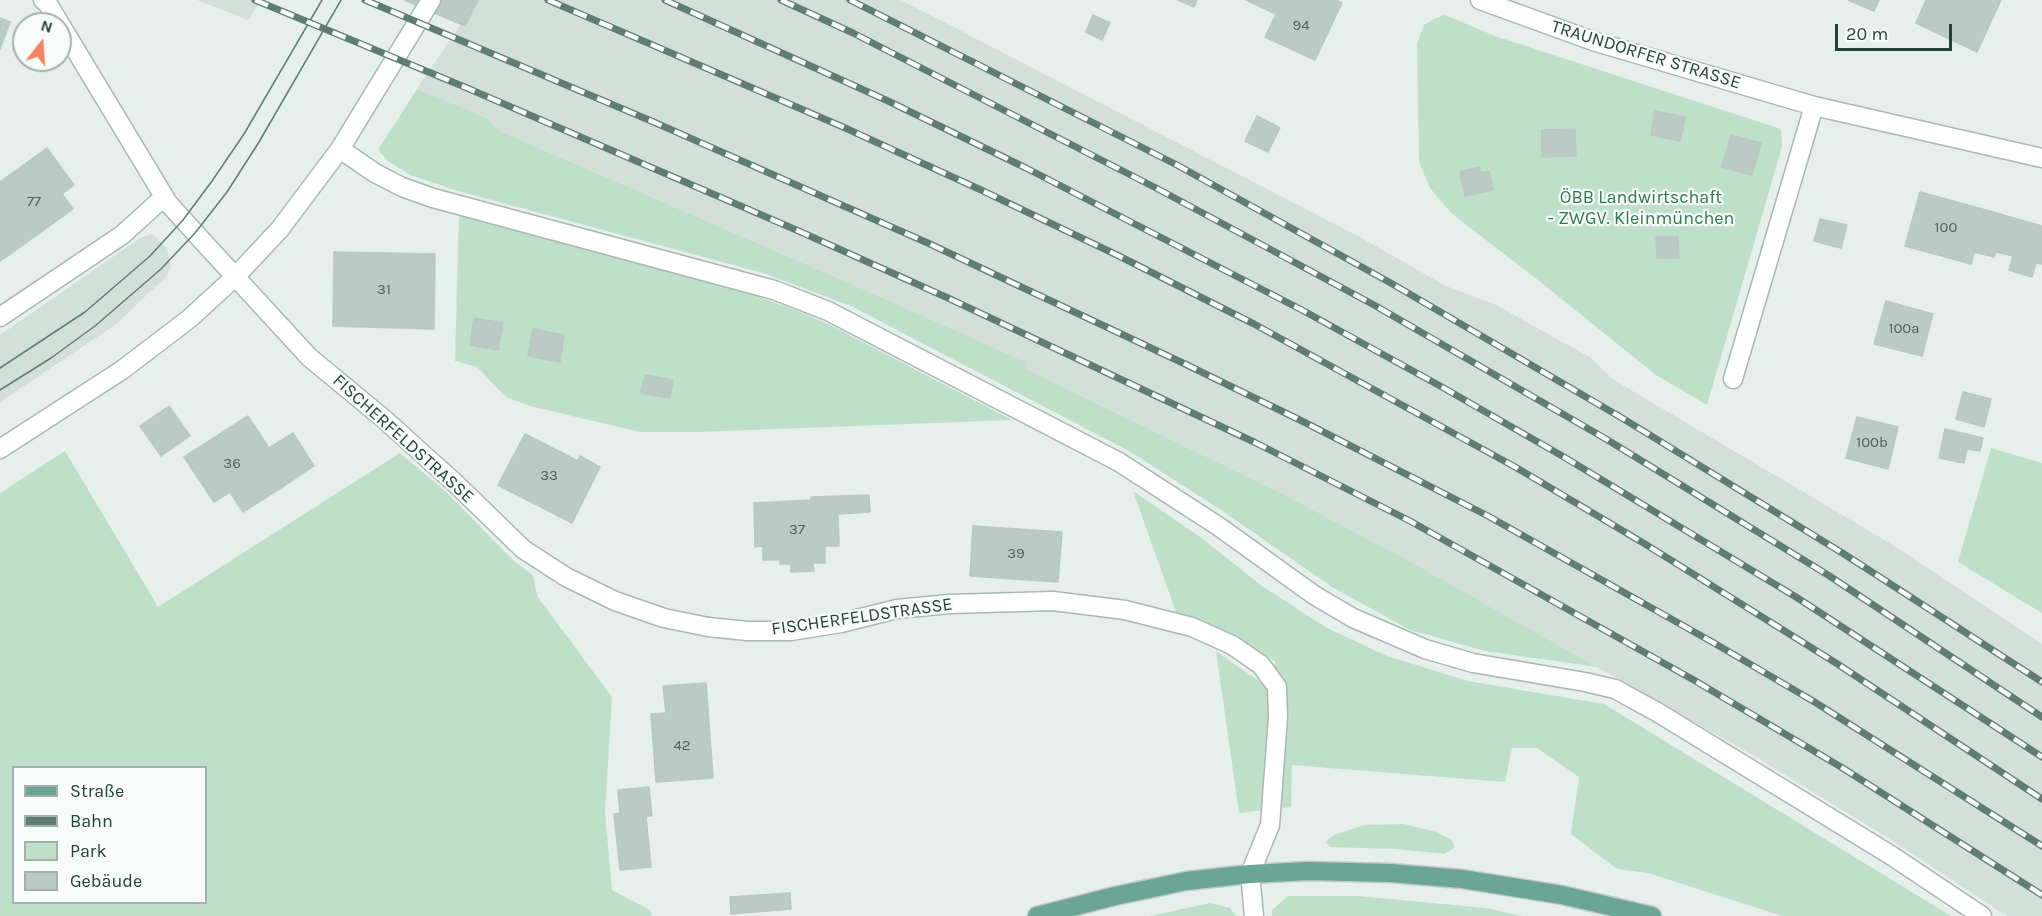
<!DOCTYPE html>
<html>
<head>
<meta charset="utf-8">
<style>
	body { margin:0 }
	#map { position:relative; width:2042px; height:916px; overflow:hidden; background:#e6efeb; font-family:Karla,sans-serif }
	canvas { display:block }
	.legend { position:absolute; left:12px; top:766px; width:195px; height:138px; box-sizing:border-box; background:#f7fbf9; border:2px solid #a3b1ad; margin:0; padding:8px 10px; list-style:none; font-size:18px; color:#24423a }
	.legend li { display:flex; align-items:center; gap:12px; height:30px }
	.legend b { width:30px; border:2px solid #a3b1ad }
	.north { position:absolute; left:12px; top:12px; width:60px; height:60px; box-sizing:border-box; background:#f7fbf9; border:2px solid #a3b1ad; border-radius:50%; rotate:17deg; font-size:16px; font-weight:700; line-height:24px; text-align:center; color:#24423a }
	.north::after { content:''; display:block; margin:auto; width:21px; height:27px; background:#f4845f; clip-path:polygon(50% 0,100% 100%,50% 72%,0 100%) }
	.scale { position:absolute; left:1835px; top:24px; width:117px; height:27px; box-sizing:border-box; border:3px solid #24423a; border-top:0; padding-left:8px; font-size:18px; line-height:21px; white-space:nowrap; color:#24423a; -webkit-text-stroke:4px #f7fbf9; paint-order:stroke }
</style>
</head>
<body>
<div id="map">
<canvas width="2042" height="916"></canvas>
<ul class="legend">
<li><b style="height:8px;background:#6aa596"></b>Straße</li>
<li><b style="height:8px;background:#5f7d75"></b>Bahn</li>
<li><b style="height:16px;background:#bfe0c8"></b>Park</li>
<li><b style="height:16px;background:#bbcac4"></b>Gebäude</li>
</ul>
<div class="north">N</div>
<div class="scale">20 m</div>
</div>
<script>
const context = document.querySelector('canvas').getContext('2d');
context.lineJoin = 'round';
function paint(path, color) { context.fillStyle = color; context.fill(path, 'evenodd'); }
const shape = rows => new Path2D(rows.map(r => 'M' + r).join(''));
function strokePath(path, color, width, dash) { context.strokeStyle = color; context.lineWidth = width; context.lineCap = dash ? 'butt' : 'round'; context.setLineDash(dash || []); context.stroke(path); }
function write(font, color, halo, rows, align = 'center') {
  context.font = font + ' Karla,sans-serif'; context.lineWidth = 4.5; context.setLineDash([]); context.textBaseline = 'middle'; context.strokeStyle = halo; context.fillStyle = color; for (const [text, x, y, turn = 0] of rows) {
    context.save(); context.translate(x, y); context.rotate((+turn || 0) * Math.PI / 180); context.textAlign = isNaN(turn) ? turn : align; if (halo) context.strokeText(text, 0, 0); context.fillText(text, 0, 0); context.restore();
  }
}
const built = shape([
	[197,0,262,0,248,20],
	[477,0,901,0,1358,236,1446,286,1496,305,1591,358,1614,380,1888,542,2042,644,2042,916,2007,916,1896,843,1756,757,1413,563,1283,494,1026,369,1024,362,872,293,500,131,487,118,417,89],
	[152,234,167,248,171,267,166,277,115,325,0,402,0,335,140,238]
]);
const green = shape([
	[1445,15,1495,36,1781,129,1782,147,1707,405,1656,375,1543,284,1451,213,1430,188,1419,162,1417,43,1424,25,1434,19],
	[417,89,487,118,500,131,872,293,1025,362,1026,369,1283,494,1413,563,1597,667,1485,651,1410,630,1332,587,1221,510,1129,451,851,306,763,273,458,191,410,175,388,161,378,150],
	[459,214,750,294,798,311,830,325,1012,420,698,432,640,432,530,406,506,397,477,367,455,361],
	[1991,448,2042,463,2042,613,1958,562],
	[65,451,158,607,400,453,444,490,514,561,533,575,537,596,612,697,605,813,612,890,650,910,652,916,0,916,0,493],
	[14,768,206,768,206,902,14,902],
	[1133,491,1203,539,1262,586,1327,628,1387,656,1468,681,1604,704,1951,916,1782,916,1648,873,1617,869,1571,834,1579,777,1537,748,1512,748,1505,782,1292,765,1291,807,1239,813,1216,651,1263,684,1276,662,1228,632,1176,612],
	[1404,824,1436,832,1452,840,1455,847,1445,854,1395,849,1330,847,1325,842,1334,835,1364,825],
	[1288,896,1358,896,1486,908,1522,916,1272,916,1272,910],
	[1210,903,1230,908,1236,916,1150,916]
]);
const building = shape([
	[404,0,478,0,465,26,404,0],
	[1178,0,1197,0,1194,7,1178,0],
	[1246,0,1283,0,1276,14,1246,0],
	[1283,0,1336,0,1342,3,1315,60,1265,37,1283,0],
	[1848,0,1879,0,1874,11,1848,0],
	[1926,0,2001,0,1977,52,1916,23,1926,0],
	[1093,15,1110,23,1102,40,1086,32,1093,15],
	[0,18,10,22,0,49,0,18],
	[1655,111,1685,117,1680,141,1651,135,1655,111],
	[1257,116,1280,128,1268,152,1245,141,1257,116],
	[1575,129,1576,156,1542,157,1542,130,1575,129],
	[1731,135,1761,143,1752,175,1722,167,1731,135],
	[47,148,74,185,62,194,73,209,12,253,0,236,0,182,47,148],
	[1479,167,1481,173,1489,171,1493,190,1465,196,1460,172,1479,167],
	[1920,192,1986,210,1971,264,1905,246,1920,192],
	[1635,194,1636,204,1622,205,1621,195,1635,194],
	[1986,210,2042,226,2042,264,2036,263,2032,277,2009,270,2013,256,1996,252,1994,257,1974,252,1986,210],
	[1820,219,1847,225,1841,248,1814,241,1820,219],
	[0,236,12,253,0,261,0,236],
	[1656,237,1678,237,1679,258,1657,258,1656,237],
	[334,252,435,254,434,329,333,326,334,252],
	[1886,301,1933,314,1922,356,1874,344,1886,301],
	[474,318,503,323,498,350,470,345,474,318],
	[533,329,564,335,560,362,528,356,533,329],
	[645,375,673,380,670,398,641,393,645,375],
	[1963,392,1991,399,1984,427,1956,419,1963,392],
	[169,406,190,436,161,456,140,426,169,406],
	[248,416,278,462,272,466,284,486,243,512,230,492,214,502,184,457,248,416],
	[1857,417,1898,427,1888,469,1846,458,1857,417],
	[1945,429,1983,438,1980,451,1967,449,1964,463,1939,458,1945,429],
	[293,433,314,466,284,486,272,466,278,462,269,448,293,433],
	[525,434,578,461,580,456,600,467,572,523,498,485,525,434],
	[869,495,870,512,838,514,839,546,825,546,825,563,813,563,814,571,791,572,791,564,780,564,780,560,763,560,763,546,755,547,754,503,811,500,811,497,869,495],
	[973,526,1062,532,1058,582,970,576,973,526],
	[706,683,713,778,656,782,651,714,666,713,663,686,706,683],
	[649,787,652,816,646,816,651,867,620,870,614,814,620,813,618,790,649,787],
	[790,893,791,909,731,914,730,897,790,893]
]);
const street = shape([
	[43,0,48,4,60,24],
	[1480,0,1593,41,1814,106,2042,158],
	[60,24,168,203,207,246,309,357,384,419,455,483,523,549,566,577,615,601,664,618,708,627,747,631,791,631,841,623,897,609,950,604,1053,601,1125,610,1192,627,1232,645,1261,665,1277,687,1278,717,1270,825,1250,874,1254,916],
	[340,149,375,173,402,187,433,198,774,290,828,311,1119,462,1218,526,1314,595,1353,618,1425,649,1473,663,1585,682,1615,689,1657,712,1889,854,1982,916],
	[0,317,122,235,164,197],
	[1733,379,1814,106]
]);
const secondary = shape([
	[0,449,122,370,189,319,236,276,280,229,340,149,431,0]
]);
const primary = shape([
	[1037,916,1115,896,1186,881,1250,874,1309,871,1390,873,1462,879,1562,895,1652,916]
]);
const tram = shape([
	[0,368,85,312,150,256,183,220,212,181,244,134,322,0],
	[0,390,51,358,95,326,161,269,195,233,227,192,259,142,341,0]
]);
const rail = shape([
	[255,0,467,88,801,232,948,298,1254,442,1410,521,1692,679,1841,767,2042,895],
	[365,0,656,123,930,244,1185,364,1304,422,1488,516,1714,643,1813,701,2042,846],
	[548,0,843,127,981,190,1119,256,1254,324,1517,468,1645,544,1836,663,2042,799],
	[665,0,888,101,1026,168,1302,310,1442,387,1564,457,1796,597,2042,757],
	[781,0,853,33,1158,189,1374,305,1606,439,1828,575,2042,717],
	[850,0,1177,165,1389,282,1622,418,1844,554,2042,682]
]);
const numberNames = [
	["94",1301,26],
	["77",34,202],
	["100",1946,228],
	["31",384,290],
	["100a",1904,329],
	["100b",1872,443],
	["36",232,464],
	["33",549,476],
	["37",797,530],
	["39",1016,554],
	["42",682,746]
];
const streetNames = [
	["TRAUNDORFER STRASSE",1646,55,17],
	["FISCHERFELDSTRASSE",403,439,42],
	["FISCHERFELDSTRASSE",862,617,-8]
];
const parkNames = [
	["ÖBB Landwirtschaft",1641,198],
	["- ZWGV. Kleinmünchen",1641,219]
];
paint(built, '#d4dfda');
paint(green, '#bfe0c8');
paint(building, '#bbcac4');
strokePath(building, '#b8c9c2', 1.5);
strokePath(street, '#a8b8b2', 21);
strokePath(secondary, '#a4bbb3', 21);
strokePath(primary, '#c2cac8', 21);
strokePath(street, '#fff', 18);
strokePath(secondary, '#fff', 18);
strokePath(primary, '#6aa596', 18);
strokePath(tram, '#5f7d75', 1.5);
strokePath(rail, '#5f7d75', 7);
strokePath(rail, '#f7fbf9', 4.5, [14]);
write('15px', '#4a645c', null, numberNames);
write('18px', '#24423a', '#f7fbf9', streetNames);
write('18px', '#2d7a4b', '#f7fbf9', parkNames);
</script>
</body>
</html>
